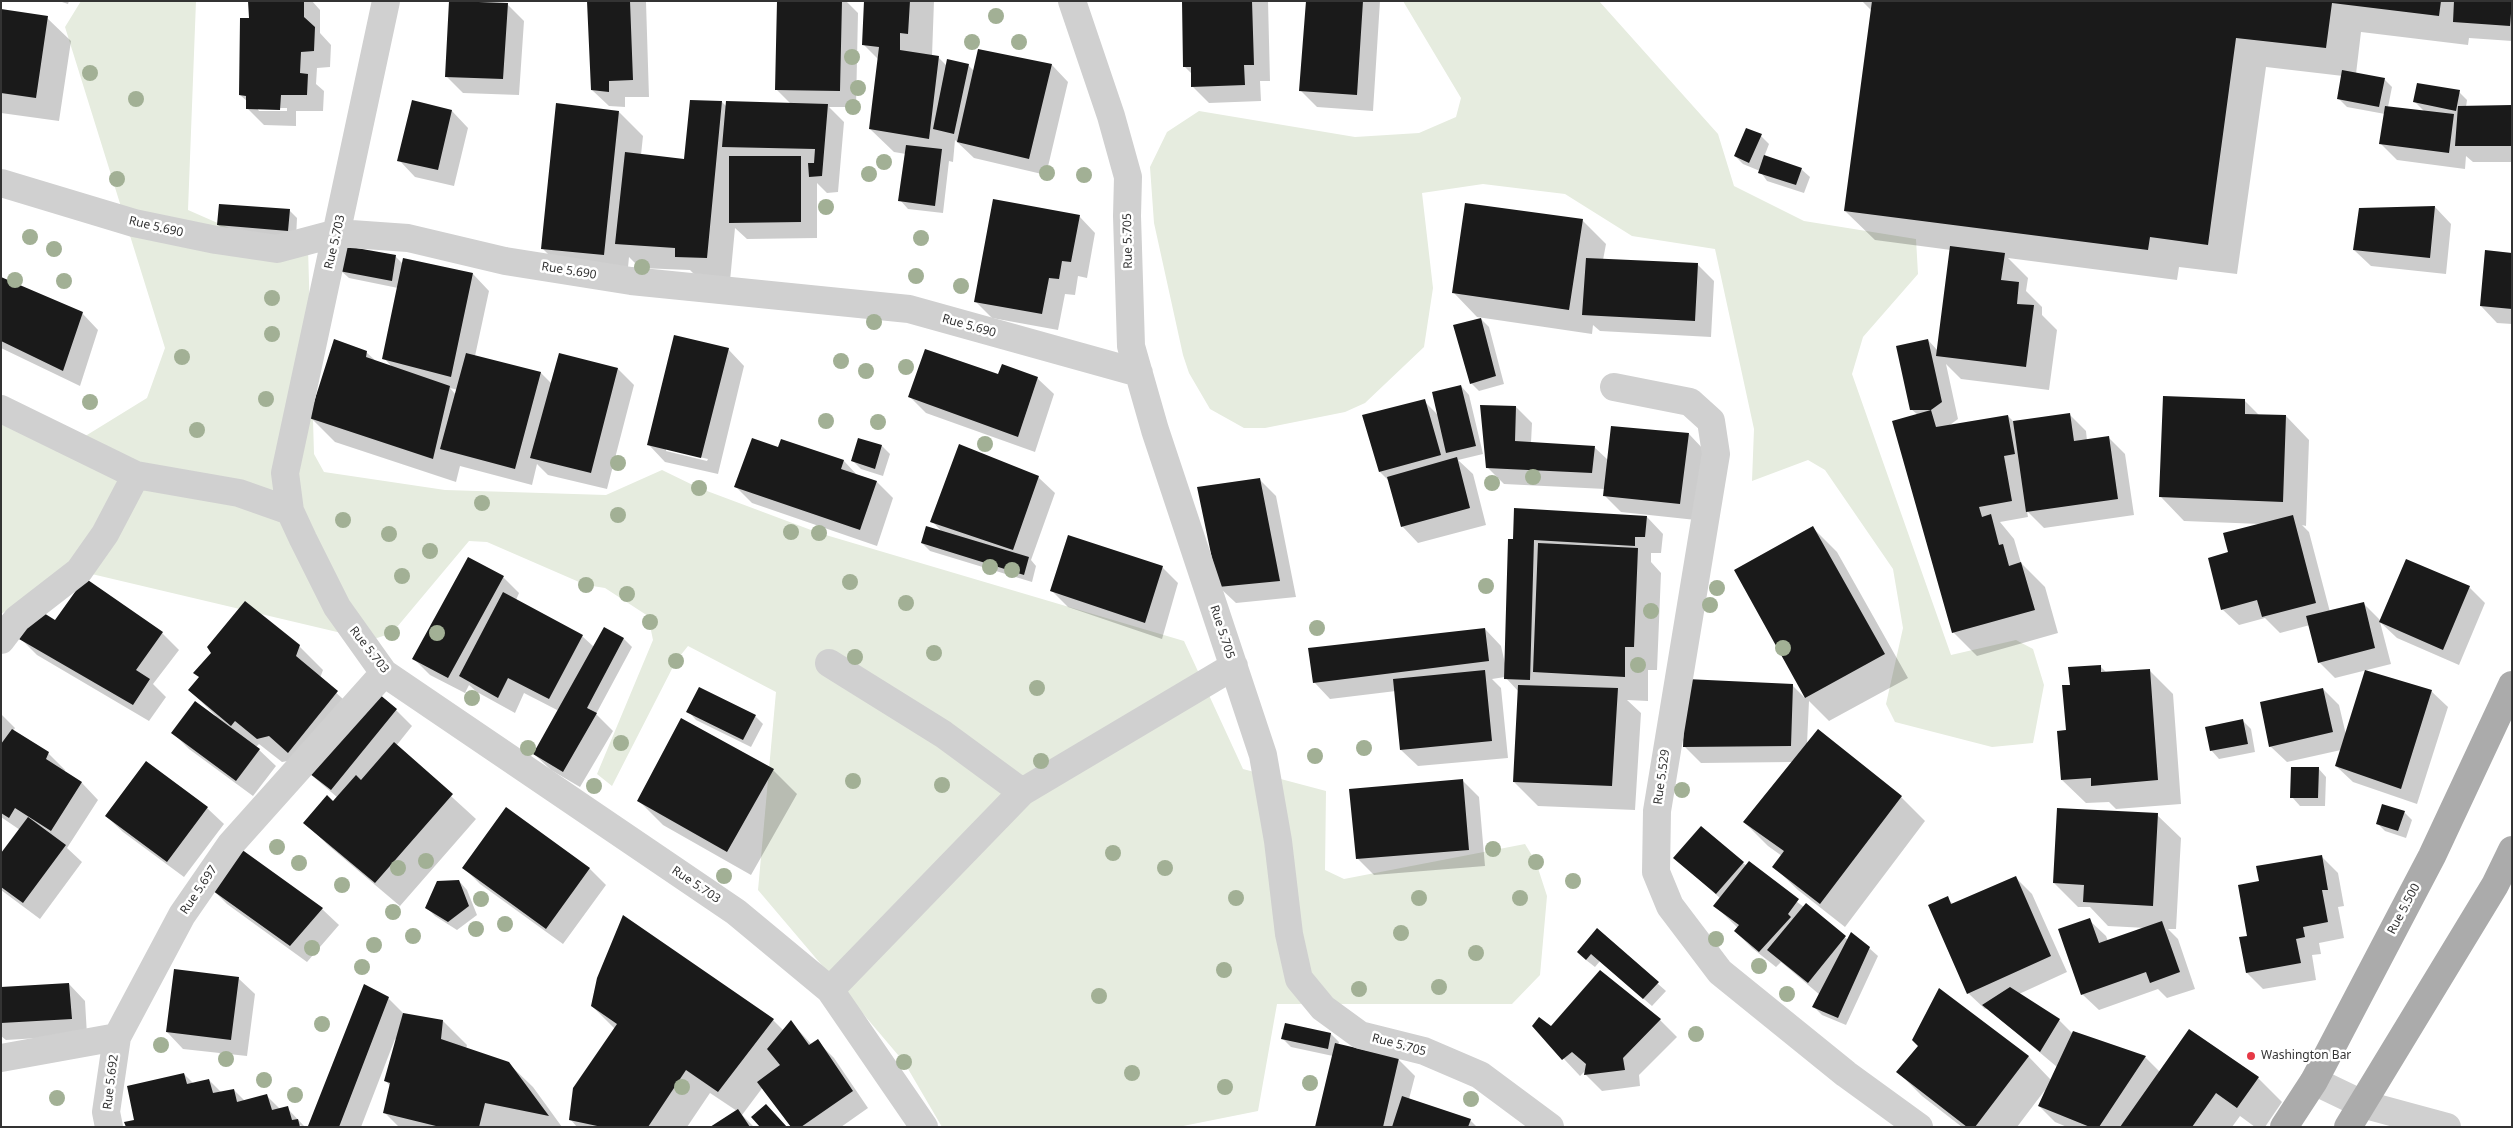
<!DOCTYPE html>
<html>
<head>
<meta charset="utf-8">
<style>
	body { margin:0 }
	#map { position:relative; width:2513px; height:1128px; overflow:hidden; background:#fff; font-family:"Noto Sans",sans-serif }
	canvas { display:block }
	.frame { position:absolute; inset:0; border:2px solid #333; pointer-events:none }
</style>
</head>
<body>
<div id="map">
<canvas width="2513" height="1128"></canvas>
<div class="frame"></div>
</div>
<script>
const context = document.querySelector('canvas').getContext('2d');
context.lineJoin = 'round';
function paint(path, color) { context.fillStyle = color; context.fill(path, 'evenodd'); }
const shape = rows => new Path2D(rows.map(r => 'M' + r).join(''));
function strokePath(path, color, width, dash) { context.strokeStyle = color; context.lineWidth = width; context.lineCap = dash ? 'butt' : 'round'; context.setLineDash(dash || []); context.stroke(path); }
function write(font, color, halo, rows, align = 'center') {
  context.font = font + ' "Noto Sans",sans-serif'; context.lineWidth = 5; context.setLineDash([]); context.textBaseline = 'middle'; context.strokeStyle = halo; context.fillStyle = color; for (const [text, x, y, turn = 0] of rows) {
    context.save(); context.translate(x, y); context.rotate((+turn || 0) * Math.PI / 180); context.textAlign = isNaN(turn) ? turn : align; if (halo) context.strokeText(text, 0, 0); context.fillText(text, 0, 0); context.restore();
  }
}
const green = shape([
	[81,1,196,1,188,210,277,249,308,248,314,454,324,472,445,490,606,495,662,470,699,488,819,533,1184,641,1243,769,1326,791,1325,870,1344,879,1525,844,1536,862,1547,896,1540,975,1512,1004,1277,1004,1258,1111,1178,1127,942,1127,904,1062,758,890,776,692,688,646,676,661,612,786,597,774,653,640,648,616,605,588,586,585,487,542,469,541,392,633,371,640,79,571,70,572,1,614,1,415,74,443,147,398,165,348,65,27],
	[1403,1,1599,1,1718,134,1734,186,1804,221,1916,239,1918,274,1863,337,1852,374,1951,655,2016,640,2033,649,2044,685,2033,743,1992,747,1895,722,1886,704,1903,628,1893,569,1825,470,1808,460,1752,481,1754,429,1715,249,1632,236,1565,194,1483,184,1422,193,1433,288,1424,347,1365,403,1345,412,1265,428,1244,428,1210,409,1189,373,1183,355,1154,223,1150,167,1167,132,1199,111,1355,137,1419,133,1456,117,1461,98]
]);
const shadow = shape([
	[59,1,69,1,68,4],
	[250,1,312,1,320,10,320,33,331,45,330,67,317,68,316,84,324,91,323,111,296,111,296,126,264,125,248,109,248,102,240,95,250,20],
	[257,108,287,108,287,111,259,111],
	[588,1,646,2,649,97,625,97,625,107,609,106,592,90],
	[778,1,846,1,858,13,856,107,829,107,844,122,838,192,827,193,817,183,817,238,747,239,735,228,730,281,700,280,690,270,640,268,629,257,627,278,566,272,542,248,619,112,643,136,641,155,685,160,722,102,727,107,791,104,776,89],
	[865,1,934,1,932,56,938,57,947,66,968,65,974,71,1052,65,1068,82,1046,175,974,158,955,140,953,162,949,161,943,213,908,209,900,200,906,154,894,152,870,129,879,60,864,45],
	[1183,1,1268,1,1270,81,1260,81,1261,101,1209,103,1192,86,1192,74,1185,67],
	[1307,1,1380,1,1373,111,1317,107,1301,91],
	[1862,1,2512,1,2512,41,2469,38,2468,45,2361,32,2356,74,2384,79,2392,87,2388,107,2425,112,2415,102,2459,92,2467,100,2466,107,2512,107,2512,162,2473,162,2466,156,2465,169,2397,160,2381,144,2385,114,2347,107,2339,99,2343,76,2266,67,2237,274,2179,267,2177,280,2008,258,2028,278,2026,291,2042,307,2042,315,2057,330,2049,390,1961,379,1946,364,1958,419,1947,427,2008,416,2014,422,2069,414,2086,431,2087,441,2109,438,2125,454,2134,515,2044,528,2027,511,2028,517,2000,522,2014,539,2021,563,2045,587,2058,633,1977,656,1953,632,1918,415,1911,409,1928,340,1938,351,1951,250,1875,240,1845,211,1872,11],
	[507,4,524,21,519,95,463,93,446,76],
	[1,11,47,18,71,41,59,121,1,113],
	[413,102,452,111,468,128,454,186,415,177,399,160],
	[1747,130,1761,136,1769,144,1764,157,1801,169,1810,177,1804,193,1767,181,1760,171,1743,164,1735,156],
	[2435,207,2451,224,2446,274,2371,266,2354,250,2360,209],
	[289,210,297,218,296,239,227,233,218,225],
	[1079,216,1095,233,1087,278,1078,276,1075,295,1065,294,1058,330,992,318,976,302],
	[1582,220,1606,244,1603,260,1698,265,1714,281,1711,337,1600,331,1593,325,1592,334,1477,317,1454,293],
	[346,247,396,257,403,264,473,274,489,291,475,356,541,373,552,384,618,369,634,385,607,489,548,475,537,464,532,485,460,466,456,482,335,442,311,418,366,352,377,362,393,368,384,358,398,288,349,278,340,270],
	[450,388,458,390,456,395],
	[2512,254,2512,324,2497,323,2481,306],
	[1,279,82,313,98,330,80,386,1,348],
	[1481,319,1489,327,1504,384,1479,391,1471,383],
	[728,349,744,366,718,474,665,462,649,445],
	[666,449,708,459,707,461,666,451],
	[999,376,1037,378,1054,394,1035,452,926,413,910,397],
	[1461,386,1469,395,1483,454,1458,460,1473,474,1486,525,1418,543,1402,526,1389,481,1380,472,1424,401,1438,415],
	[2244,400,2259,415,2286,416,2309,440,2306,526,2302,525,2309,532,2330,612,2363,603,2381,621,2469,587,2485,603,2459,665,2397,638,2380,622,2391,664,2335,678,2319,662,2310,625,2280,633,2265,618,2239,625,2222,609,2229,553,2261,524,2184,521,2161,497],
	[1516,407,1532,423,1531,443,1594,447,1608,460,1689,434,1705,451,1696,520,1621,512,1604,495,1605,489,1504,484,1487,467],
	[859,439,882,446,890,454,883,476,861,469,852,460],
	[779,448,844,461,858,476,877,482,893,498,877,546,752,503,736,487],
	[1038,477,1055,493,1031,560,1036,566,1032,582,930,551,922,543,942,532,932,521],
	[1260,480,1276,496,1296,597,1236,603,1219,587],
	[1647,517,1663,534,1661,553,1651,553,1651,562,1661,573,1657,670,1648,670,1648,701,1627,700,1641,713,1635,810,1538,806,1514,782,1519,692,1505,677,1492,679,1501,688,1508,758,1418,766,1401,750,1396,691,1330,699,1314,682,1485,629,1501,646,1506,668,1510,540],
	[1813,528,1837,552,1908,678,1829,721,1809,701,1807,744,1818,731,1901,797,1925,821,1845,927,1798,890,1774,867,1782,856,1768,846,1744,822,1793,762,1701,763,1684,746,1792,685,1805,698],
	[1162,567,1178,583,1162,639,1068,607,1052,591],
	[503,577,519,593,516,600,582,636,594,647,604,629,624,639,632,647,596,714,613,731,580,787,551,770,534,754,559,711,524,693,515,713,477,692,469,685,465,693,430,675,414,659],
	[85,579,162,633,179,650,153,684,166,697,149,721,37,655,21,639,55,622],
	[299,646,323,670,320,678,356,711,396,710,412,726,396,746,476,819,400,906,329,846,305,823,338,798,294,760,282,762,259,744,256,747,276,766,253,796,189,749,173,733,216,716,189,690],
	[2100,666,2107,673,2149,670,2173,694,2181,804,2116,809,2109,802,2086,803,2062,780,2071,686],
	[2323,689,2339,705,2346,735,2431,691,2448,707,2417,804,2353,782,2336,766,2341,750,2287,762,2270,746],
	[688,711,755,716,763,724,751,747,696,720],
	[1,714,15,728,13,731,48,753,65,770,64,772,82,783,98,800,67,848,82,862,40,919,1,890,1,855,20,830,1,817],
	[2243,721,2251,729,2255,752,2219,759,2211,750],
	[2318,768,2326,777,2325,806,2300,806,2292,797],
	[773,770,797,794,751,875,663,825,639,801],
	[1462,780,1479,797,1485,866,1374,875,1357,858],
	[207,808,224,824,184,877,123,832,106,816],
	[506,809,590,869,606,885,563,944,480,884,464,868],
	[2404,812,2412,820,2406,838,2385,831,2377,823],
	[2157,815,2181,838,2176,929,2168,929,2178,939,2195,989,2167,998,2158,989,2099,1010,2082,994,2089,920,2106,936,2108,941,2146,928,2108,926,2090,907,2078,907,2054,883],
	[242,851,322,909,339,925,307,962,227,904,211,888],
	[2322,857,2338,873,2344,906,2338,907,2344,938,2319,943,2321,954,2312,955,2316,980,2263,989,2247,973,2249,937,2261,882],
	[1675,858,1743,863,1804,907,1806,905,1848,940,1869,948,1878,956,1846,1025,1822,1015,1814,1007,1820,995,1781,962,1776,967,1752,948,1735,931,1738,928,1715,906,1721,899],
	[2015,877,2032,894,2067,972,2019,994,2059,1020,2073,1034,2145,1057,2160,1072,2258,1078,2282,1102,2265,1127,2255,1127,2240,1116,2232,1127,2067,1127,2055,1122,2039,1106,2045,1090,2017,1127,1962,1127,1922,1096,1898,1072,1919,1046,1939,989,2029,1057,2051,1080,2057,1067,1987,1008,1985,1009,1968,993,1947,898,1954,905],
	[459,881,467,890,477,915,457,930,435,916,427,908],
	[623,917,773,1020,784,1031,791,1022,812,1045,817,1041,834,1058,868,1108,841,1127,792,1127,763,1087,742,1115,754,1127,713,1127,737,1111,710,1093,687,1127,577,1127,571,1120,615,1029,592,1006],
	[1597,930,1666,991,1652,1006,1600,961,1595,967,1586,960],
	[1600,972,1660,1020,1677,1037,1639,1075,1640,1086,1602,1091,1586,1075,1586,1070,1580,1076,1533,1026,1551,1027],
	[238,978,255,994,247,1056,183,1049,167,1032],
	[69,984,85,1001,87,1035,6,1040,1,1036,1,989],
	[388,998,405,1015,443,1021,467,1045,466,1049,508,1063,533,1087,562,1127,399,1127,385,1113,390,1086,386,1081,397,1040,395,1039,361,1127,311,1127],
	[1331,1034,1339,1042,1338,1045,1398,1059,1415,1076,1409,1099,1470,1120,1477,1127,1317,1127,1333,1056,1291,1047,1283,1039],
	[184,1074,194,1084,209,1080,222,1093,234,1090,245,1101,267,1096,280,1109,287,1108,305,1127,299,1125,136,1121]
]);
const building = shape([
	[248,1,304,1,304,17,315,27,314,51,301,52,300,73,308,74,307,95,281,95,280,110,246,109,246,96,239,95,240,18,249,18],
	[449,1,508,3,503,79,445,77],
	[587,1,630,1,633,80,609,81,609,92,591,90],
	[777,1,842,1,840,91,775,90],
	[864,1,910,1,908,34,900,33,900,50,939,56,929,139,869,129,879,47,862,45],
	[1182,1,1252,1,1254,65,1244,65,1245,85,1191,87,1191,67,1183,67],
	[1306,1,1363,1,1357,95,1299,91],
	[1872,1,2441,1,2439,16,2332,3,2326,48,2236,38,2208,245,2150,237,2148,250,1844,211],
	[2454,1,2512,1,2510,26,2453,22],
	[1,9,48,16,36,98,1,93],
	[978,49,1052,64,1029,159,957,142],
	[947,59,969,64,954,134,933,129],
	[2342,70,2385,78,2379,107,2337,99],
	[2417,83,2460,90,2456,111,2413,102],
	[412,100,452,110,438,170,397,161],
	[690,100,722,101,707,258,675,257,675,248,615,244,625,152,684,159],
	[726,101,828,104,822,176,809,177,808,163,814,163,815,149,722,147],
	[556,103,619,111,604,255,541,249],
	[2512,105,2512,146,2455,146,2458,106],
	[2385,106,2454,114,2449,153,2379,144],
	[1746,128,1762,134,1749,163,1734,156],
	[906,145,942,149,935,206,898,201],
	[1764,155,1802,168,1796,185,1758,173],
	[729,156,801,156,801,222,729,223],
	[993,199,1080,215,1071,262,1062,261,1059,279,1049,278,1042,314,974,302],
	[1465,203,1583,219,1569,310,1452,293],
	[219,204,290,209,288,231,217,225],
	[2435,206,2430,258,2353,250,2359,208],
	[345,246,396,255,392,281,339,271],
	[1950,246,2005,253,2001,280,2019,282,2017,304,2034,305,2026,367,1936,356],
	[2485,250,2512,253,2512,309,2480,306],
	[403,258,473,273,451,377,382,359],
	[1586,258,1698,263,1695,321,1582,315],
	[1,277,83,312,63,371,1,341],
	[1481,318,1496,376,1470,384,1453,325],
	[674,335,729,348,701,458,647,445],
	[334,339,367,351,366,357,450,386,433,459,309,418],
	[1928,339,1942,402,1931,410,1910,410,1896,346],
	[925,349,998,374,1002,364,1038,377,1018,437,908,397],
	[466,353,541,372,515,469,440,449],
	[559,353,618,368,591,473,530,458],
	[1461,385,1476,446,1446,453,1432,392],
	[2163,396,2245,399,2245,414,2286,415,2283,502,2159,497],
	[1425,399,1441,455,1379,472,1362,415],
	[1480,405,1516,406,1515,441,1595,446,1592,473,1486,468],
	[1931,410,1936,427,2008,415,2015,454,2004,456,2012,501,1979,507,1982,517,1991,514,1999,545,2003,544,2009,566,2021,562,2035,610,1952,633,1892,421],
	[2070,413,2074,441,2109,436,2118,499,2026,512,2013,421],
	[1611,426,1689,433,1680,504,1603,496],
	[752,438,778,447,781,439,844,460,841,469,877,481,860,530,734,487],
	[858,438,882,445,875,469,851,461],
	[959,444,1039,476,1013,550,930,522],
	[1457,457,1470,508,1401,527,1387,477],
	[1260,478,1280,581,1218,587,1197,487],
	[1514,508,1647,516,1645,537,1635,537,1635,546,1534,540,1530,680,1504,679,1508,539,1513,539],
	[2293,515,2316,603,2262,617,2257,600,2221,610,2208,558,2228,552,2223,533],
	[926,526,1029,557,1024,575,921,543],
	[1813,526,1885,654,1805,698,1734,570],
	[1068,535,1163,566,1145,623,1050,591],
	[1538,543,1638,548,1634,647,1625,647,1625,677,1533,672],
	[468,557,504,576,448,678,412,659],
	[2406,559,2470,586,2443,650,2379,622],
	[85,578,163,632,136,670,150,679,133,705,19,639,39,610,55,620],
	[503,592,583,635,549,699,508,678,498,698,459,676],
	[245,601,300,645,296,656,338,691,288,753,269,736,257,739,235,721,231,726,188,690,199,677,193,673,211,653,207,647],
	[2364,602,2375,648,2318,663,2306,616],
	[604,627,624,638,587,708,597,713,563,772,533,754],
	[1485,628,1489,661,1313,683,1308,648],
	[2101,665,2101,672,2150,669,2158,780,2091,786,2091,778,2061,780,2057,731,2066,730,2062,685,2070,685,2068,667],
	[1485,670,1492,741,1400,750,1393,679],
	[2365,670,2432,690,2401,789,2335,766],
	[1686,679,1793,684,1791,746,1683,747],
	[1518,685,1618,688,1612,786,1513,782],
	[699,687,756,715,743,740,686,712],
	[2323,688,2333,732,2269,747,2260,702],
	[373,689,397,709,331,790,305,770],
	[195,701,260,749,236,781,171,733],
	[681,718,774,769,727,852,637,801],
	[2243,719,2248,744,2210,751,2205,727],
	[12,729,49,752,46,759,82,782,51,831,15,808,9,818,1,813,1,744],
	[1818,729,1902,796,1820,904,1772,867,1784,851,1743,822],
	[394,742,453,794,375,883,303,823,327,795,333,801,356,775,361,780],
	[146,761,208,807,167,862,105,816],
	[2291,767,2319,767,2318,798,2290,798],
	[1463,779,1469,850,1356,859,1349,789],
	[2382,804,2405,811,2398,831,2376,824],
	[506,807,590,868,546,929,462,868],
	[2057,808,2158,813,2153,906,2083,902,2084,885,2053,883],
	[28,817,66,845,23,903,1,887,1,853],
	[1701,826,1744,862,1716,894,1673,858],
	[241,849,323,908,290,946,209,888],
	[2322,855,2328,890,2322,890,2328,922,2303,927,2305,937,2296,939,2301,963,2246,973,2239,937,2247,936,2238,885,2259,881,2256,866],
	[1749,861,1799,899,1788,914,1791,917,1759,952,1734,931,1739,925,1713,906],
	[2016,876,2051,956,1967,994,1928,905,1948,896,1951,904],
	[459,880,469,906,448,922,425,908,437,881],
	[1806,903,1846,936,1808,983,1767,950],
	[623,915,774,1019,718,1092,686,1070,648,1127,602,1127,569,1120,573,1088,617,1024,591,1006,597,978],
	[2090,918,2099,943,2162,921,2180,972,2150,983,2146,972,2081,995,2058,929],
	[1597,928,1659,982,1643,999,1591,954,1586,960,1577,952],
	[1851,932,1870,947,1838,1018,1812,1007],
	[174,969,239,977,231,1040,166,1032],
	[1600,970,1661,1019,1623,1058,1625,1070,1584,1075,1586,1064,1572,1052,1562,1060,1532,1026,1539,1017,1551,1026],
	[69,983,72,1019,1,1023,1,987],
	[364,984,389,997,339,1127,308,1126],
	[2010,987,2060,1019,2040,1052,1982,1005],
	[1939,988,2029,1056,1975,1127,1967,1127,1896,1072,1918,1046,1912,1040],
	[403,1013,443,1020,441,1039,509,1062,549,1116,485,1103,479,1127,440,1127,383,1113,390,1083,384,1081],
	[791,1020,809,1045,818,1039,853,1091,801,1127,791,1127,757,1082,780,1065,767,1049],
	[1285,1023,1331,1033,1328,1049,1281,1039],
	[2189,1029,2259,1077,2237,1108,2216,1093,2192,1127,2120,1127],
	[2073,1031,2146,1056,2099,1127,2090,1127,2038,1106],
	[1335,1043,1399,1058,1383,1127,1315,1127],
	[184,1073,187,1084,209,1079,213,1093,234,1089,237,1102,267,1094,272,1110,288,1106,292,1120,298,1119,300,1127,126,1127,124,1122,134,1120,127,1086],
	[1402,1096,1471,1119,1468,1127,1392,1127],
	[766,1104,787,1127,760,1127,751,1117],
	[738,1109,750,1127,710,1127]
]);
const minor = shape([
	[386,1,285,473,290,511,303,539,337,607,384,673,736,912,830,990,924,1127],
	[1072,1,1111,116,1128,177,1127,216,1131,346,1155,430,1263,755,1278,841,1289,934,1299,979,1323,1008,1360,1035,1424,1051,1480,1075,1550,1127],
	[1,183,134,223,216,240,277,249,337,233,408,238,505,261,631,281,909,309,1139,373],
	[1614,387,1690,402,1711,421,1716,454,1657,811,1656,872,1670,906,1720,972,1846,1074,1919,1127],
	[1,409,136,475,239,493,290,511],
	[1,640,17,619,79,571,105,534,136,475],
	[829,663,943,734,1022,792],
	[830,990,1022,792,1234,666],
	[1,1058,117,1037,182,915,231,844,384,673],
	[2314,1081,2362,1104,2447,1127],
	[109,1127,106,1112,117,1037]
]);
const major = shape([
	[2284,1127,2314,1081,2432,856,2512,685],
	[2348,1127,2495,885,2512,850]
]);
const trees = [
	[996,16],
	[972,42],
	[1019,42],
	[852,57],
	[90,73],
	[858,88],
	[136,99],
	[853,107],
	[884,162],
	[1047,173],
	[869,174],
	[1084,175],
	[117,179],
	[826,207],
	[30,237],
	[921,238],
	[54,249],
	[642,267],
	[916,276],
	[15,280],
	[64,281],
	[961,286],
	[272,298],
	[874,322],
	[272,334],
	[182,357],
	[841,361],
	[906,367],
	[866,371],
	[266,399],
	[90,402],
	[826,421],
	[878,422],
	[197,430],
	[985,444],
	[618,463],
	[1533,477],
	[1492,483],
	[699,488],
	[482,503],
	[618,515],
	[343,520],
	[791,532],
	[819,533],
	[389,534],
	[430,551],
	[990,567],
	[1012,570],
	[402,576],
	[850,582],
	[586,585],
	[1486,586],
	[1717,588],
	[627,594],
	[906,603],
	[1710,605],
	[1651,611],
	[650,622],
	[1317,628],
	[392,633],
	[437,633],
	[1783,648],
	[934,653],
	[855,657],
	[676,661],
	[1638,665],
	[1037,688],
	[472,698],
	[621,743],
	[528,748],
	[1364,748],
	[1315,756],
	[1041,761],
	[853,781],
	[942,785],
	[594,786],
	[1682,790],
	[277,847],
	[1493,849],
	[1113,853],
	[426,861],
	[1536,862],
	[299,863],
	[398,868],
	[1165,868],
	[724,876],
	[1573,881],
	[342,885],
	[1236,898],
	[1419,898],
	[1520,898],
	[481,899],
	[393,912],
	[505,924],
	[476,929],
	[1401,933],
	[413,936],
	[1716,939],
	[374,945],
	[312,948],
	[1476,953],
	[1759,966],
	[362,967],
	[1224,970],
	[1439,987],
	[1359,989],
	[1787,994],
	[1099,996],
	[322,1024],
	[1696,1034],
	[161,1045],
	[226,1059],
	[904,1062],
	[1132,1073],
	[264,1080],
	[1310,1083],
	[682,1087],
	[1225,1087],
	[295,1095],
	[57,1098],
	[1471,1099]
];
const markers = [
	[2251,1056,5,"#e63946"]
];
const streetNames = [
	["Rue 5.690",156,227,13],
	["Rue 5.705",1128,241,-91],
	["Rue 5.703",335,242,-77],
	["Rue 5.690",569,271,9],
	["Rue 5.690",969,326,16],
	["Rue 5.705",1222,632,72],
	["Rue 5.703",369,650,52],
	["Rue 5.529",1662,777,-82],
	["Rue 5.703",696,885,34],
	["Rue 5.697",199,890,-56],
	["Rue 5.500",2404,909,-62],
	["Rue 5.705",1399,1045,15],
	["Rue 5.692",111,1082,-83]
];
const poiNames = [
	["Washington Bar",2261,1056]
];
paint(green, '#e6ecdf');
paint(shadow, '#0003');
paint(building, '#1a1a1a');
strokePath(minor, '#d0d0d0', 28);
strokePath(major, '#ababab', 28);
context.fillStyle = '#a2b095';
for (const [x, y] of trees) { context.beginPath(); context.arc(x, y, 8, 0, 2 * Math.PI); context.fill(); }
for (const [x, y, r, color] of markers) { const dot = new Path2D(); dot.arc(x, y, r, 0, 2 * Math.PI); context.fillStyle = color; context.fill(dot); strokePath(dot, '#fff', 2); }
write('12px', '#333', '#fff', streetNames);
write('12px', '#333', '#fff', poiNames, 'left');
</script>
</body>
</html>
